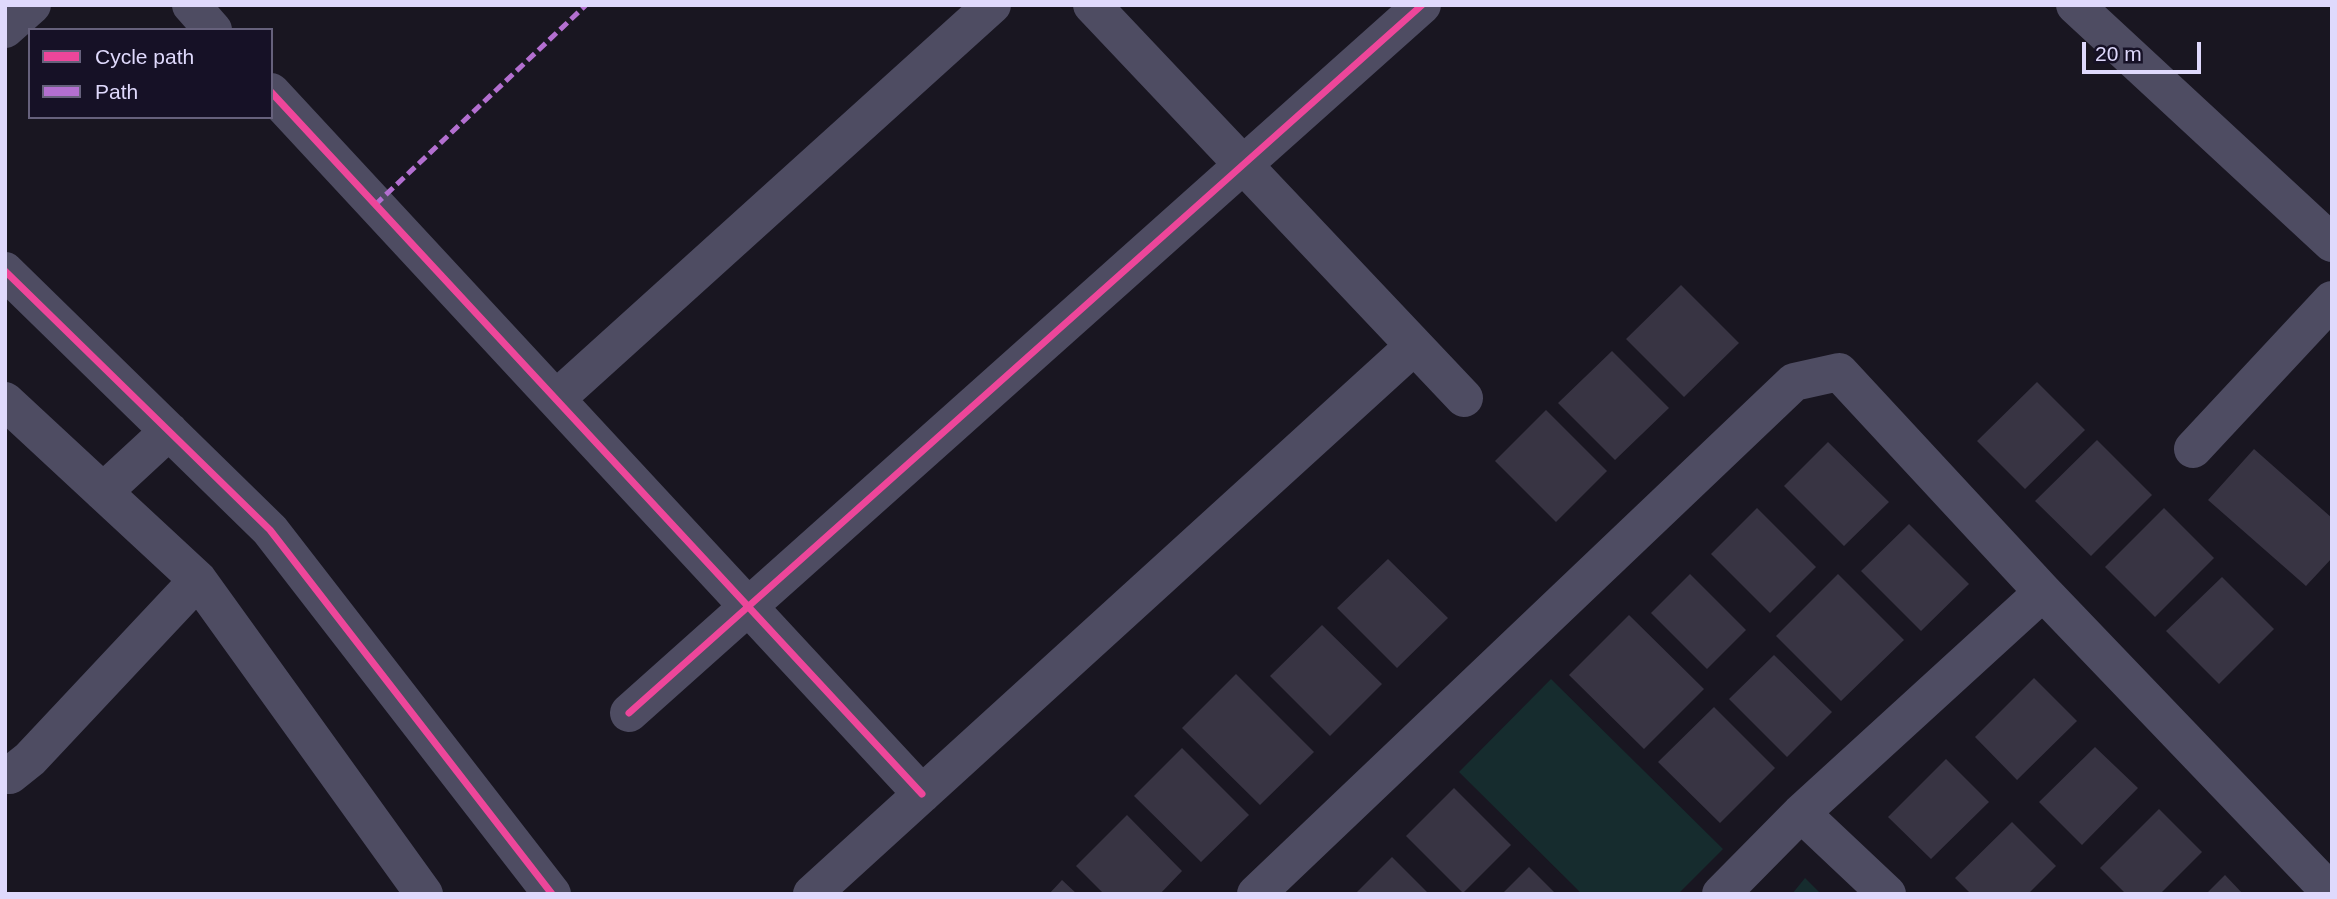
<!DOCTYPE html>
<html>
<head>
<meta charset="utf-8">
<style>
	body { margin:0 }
	#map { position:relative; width:2337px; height:899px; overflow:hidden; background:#191621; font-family:Arial,sans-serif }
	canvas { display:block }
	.frame { position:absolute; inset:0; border:7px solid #dfd9fc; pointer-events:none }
	.legend { position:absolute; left:28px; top:28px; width:245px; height:91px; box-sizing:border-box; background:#161126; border:2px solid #66617c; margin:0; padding:9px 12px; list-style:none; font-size:21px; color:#dfd9fc }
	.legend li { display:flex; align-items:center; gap:14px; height:35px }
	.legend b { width:35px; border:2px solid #66617c }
	.scale { position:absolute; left:2082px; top:42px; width:119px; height:32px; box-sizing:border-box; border:4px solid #dfd9fc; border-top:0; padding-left:9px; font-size:21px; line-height:24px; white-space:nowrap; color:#dfd9fc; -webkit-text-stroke:5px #161126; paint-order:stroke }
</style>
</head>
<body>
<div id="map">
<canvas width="2337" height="899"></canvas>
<div class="frame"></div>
<ul class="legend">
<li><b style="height:9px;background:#ed469a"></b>Cycle path</li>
<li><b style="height:9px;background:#b36fd0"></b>Path</li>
</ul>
<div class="scale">20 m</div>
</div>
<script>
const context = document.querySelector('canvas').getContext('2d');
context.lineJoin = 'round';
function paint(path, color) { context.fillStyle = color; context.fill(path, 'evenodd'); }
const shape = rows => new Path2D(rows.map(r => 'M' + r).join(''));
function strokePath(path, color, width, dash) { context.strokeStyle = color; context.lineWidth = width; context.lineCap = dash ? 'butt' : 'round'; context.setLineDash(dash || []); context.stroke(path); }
const green = shape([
	[1551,679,1723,849,1678,894,1582,894,1459,772],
	[1805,878,1821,894,1792,894]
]);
const building = shape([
	[1681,285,1739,343,1684,397,1626,339],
	[1612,351,1669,408,1615,460,1558,403],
	[2037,382,2085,430,2025,489,1977,441],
	[1546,410,1607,471,1556,522,1495,461],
	[2097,440,2152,495,2091,556,2035,501],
	[1828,442,1889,502,1844,546,1784,486],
	[2254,449,2332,518,2332,558,2306,586,2208,500],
	[1757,508,1816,567,1770,613,1711,554],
	[2164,508,2214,558,2155,617,2105,567],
	[1909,524,1969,584,1921,631,1861,571],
	[1388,559,1448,618,1397,668,1337,608],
	[1690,574,1746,630,1707,669,1651,613],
	[1838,574,1904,640,1841,701,1776,636],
	[2222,577,2274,629,2219,684,2166,631],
	[1629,615,1704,689,1644,749,1569,675],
	[1322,625,1382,684,1330,736,1270,676],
	[1774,655,1832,712,1787,757,1729,699],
	[1236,674,1314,752,1260,805,1182,728],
	[2034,678,2077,721,2017,780,1975,737],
	[1714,707,1775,768,1720,823,1658,762],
	[2095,747,2138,788,2082,845,2039,802],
	[1182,748,1249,815,1201,862,1134,796],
	[1946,759,1989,802,1931,859,1888,817],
	[1454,788,1511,845,1463,893,1406,836],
	[2159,809,2202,852,2160,894,2126,894,2100,868],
	[1127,815,1182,871,1160,894,1104,894,1076,866],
	[2012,822,2056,866,2028,894,1971,894,1955,878],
	[1392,857,1429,894,1355,894],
	[1529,867,1556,894,1502,894],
	[2225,875,2243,894,2206,894],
	[1062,880,1077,894,1049,894]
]);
const minor = shape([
	[191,5,213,30],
	[1092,5,1464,398],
	[2075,5,2332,243],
	[5,29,32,5],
	[271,92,922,794],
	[5,271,270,530,552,894],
	[556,399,992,5],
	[5,401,198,580,424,894],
	[2193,449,2332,300],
	[103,492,169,431],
	[629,713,1422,5],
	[5,775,10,775,30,759,198,580],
	[1801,813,1887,894],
	[812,894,1414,346],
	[1256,894,1794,382,1839,372,2043,592,2320,881],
	[1721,894,1801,813,2043,592]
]);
const quiet = shape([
	[375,205,586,5]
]);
const cycleway = shape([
	[271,92,922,794],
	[5,271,270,530,552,894],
	[629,713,1422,5]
]);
paint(green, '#162c2e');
paint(building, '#383443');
strokePath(minor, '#4e4c62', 38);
strokePath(quiet, '#b36fd0', 5, [10, 5]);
strokePath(cycleway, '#ed469a', 7);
</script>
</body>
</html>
